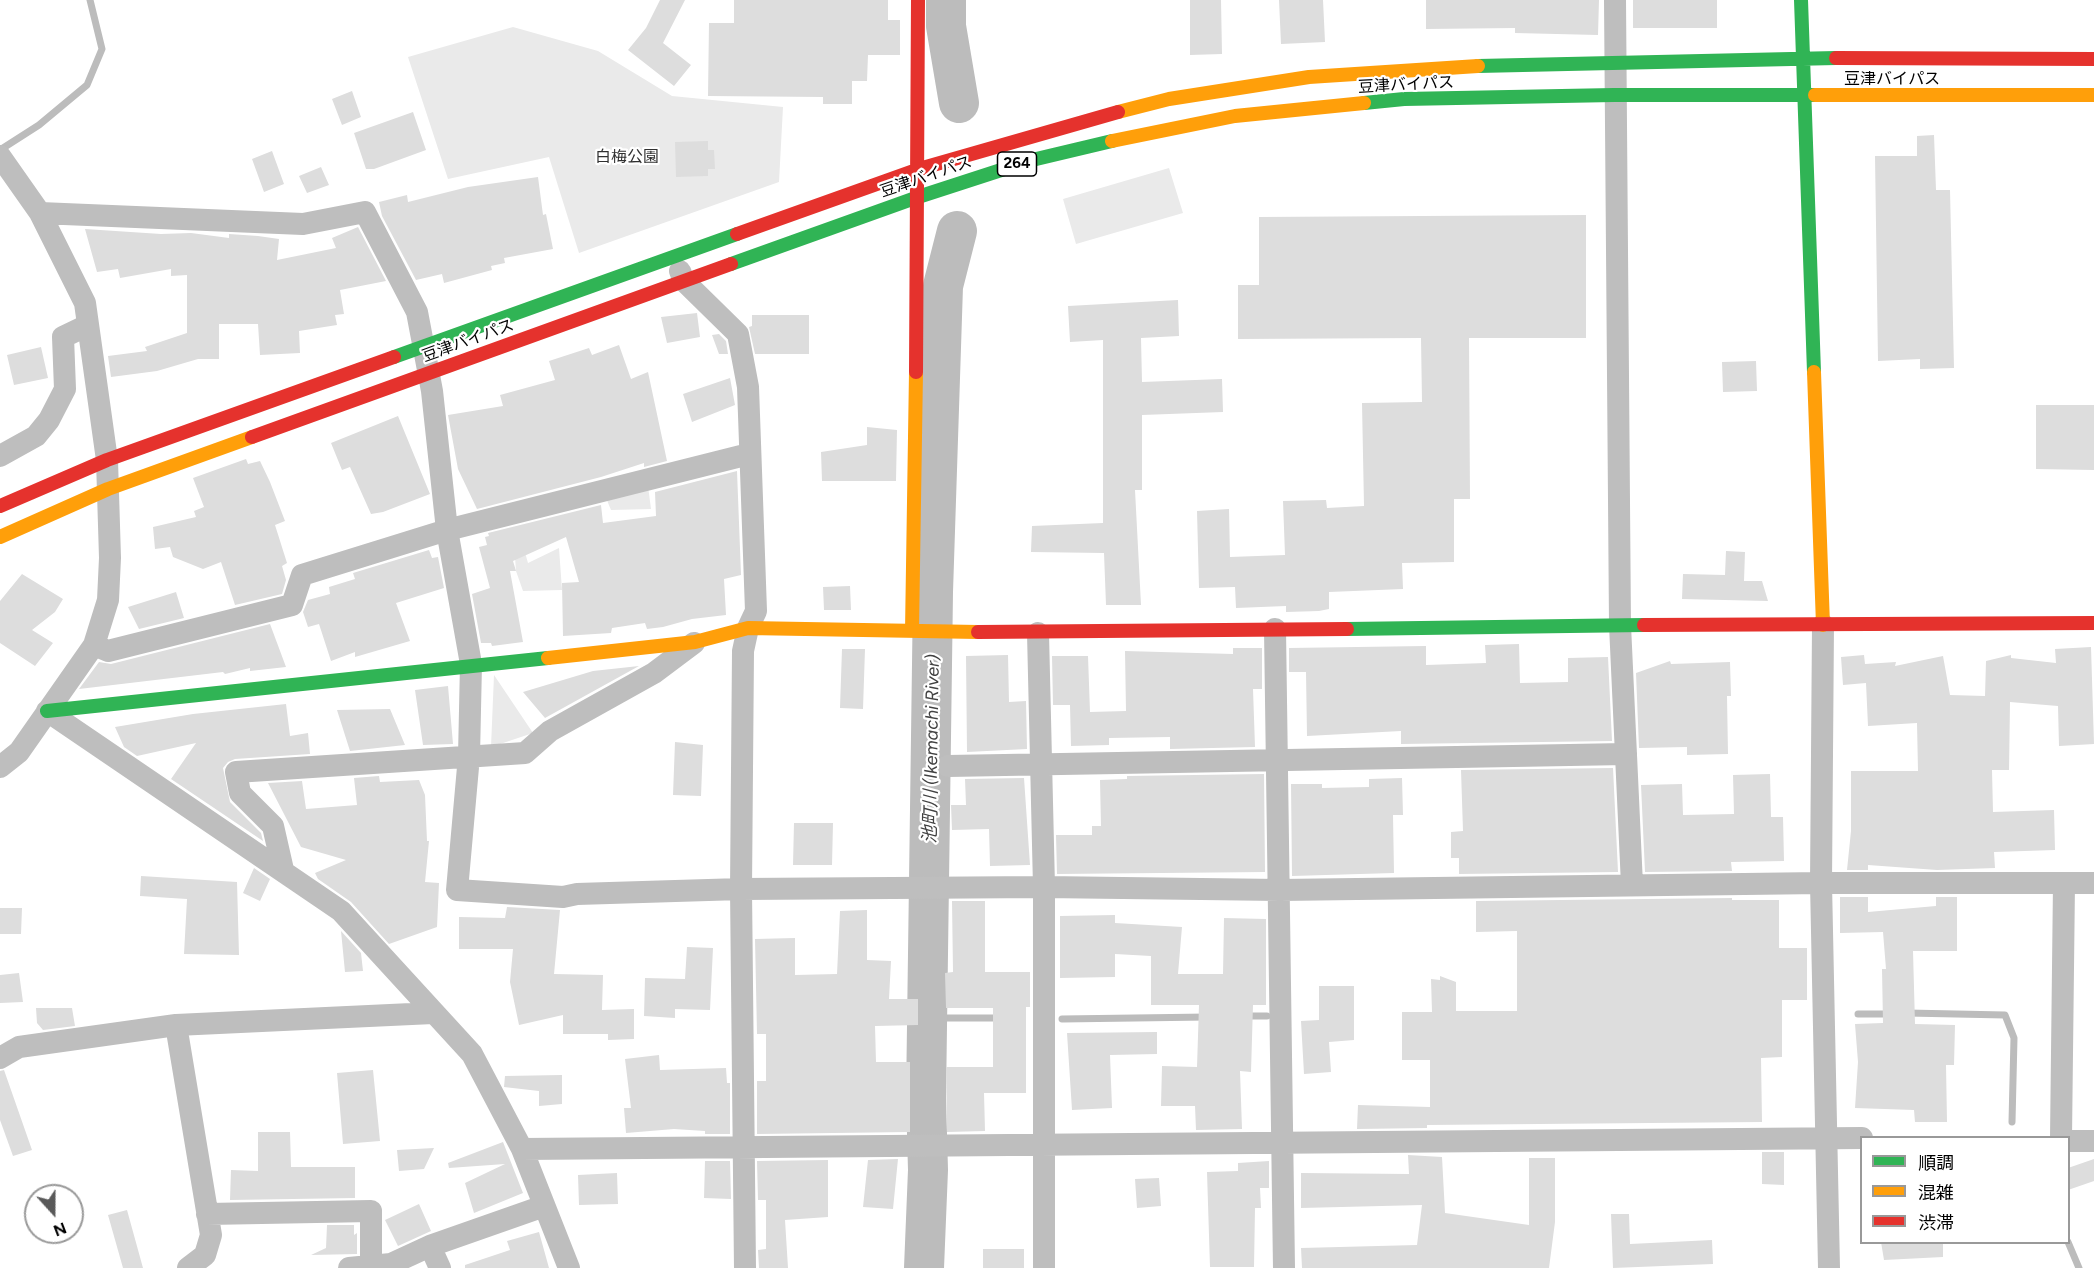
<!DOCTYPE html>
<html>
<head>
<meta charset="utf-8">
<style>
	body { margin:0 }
	#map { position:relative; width:2094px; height:1268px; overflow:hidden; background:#fff; font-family:Figtree,"Noto Sans JP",sans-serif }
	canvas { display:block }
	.legend { position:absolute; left:1860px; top:1136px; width:210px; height:108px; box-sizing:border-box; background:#fff; border:2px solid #999; margin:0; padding:8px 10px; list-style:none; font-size:18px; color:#000 }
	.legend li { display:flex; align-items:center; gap:12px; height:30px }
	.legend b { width:30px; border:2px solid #999 }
	.north { position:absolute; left:24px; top:1184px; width:60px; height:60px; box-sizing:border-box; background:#fff; border:2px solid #999; border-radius:50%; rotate:159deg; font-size:16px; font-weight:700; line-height:24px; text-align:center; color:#000 }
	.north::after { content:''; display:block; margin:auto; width:21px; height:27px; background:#595959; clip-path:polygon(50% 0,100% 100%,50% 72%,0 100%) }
</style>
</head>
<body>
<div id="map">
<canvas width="2094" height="1268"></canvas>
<ul class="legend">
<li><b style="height:8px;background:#30b455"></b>順調</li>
<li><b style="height:8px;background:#ff9f0a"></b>混雑</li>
<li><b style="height:8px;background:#e5322d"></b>渋滞</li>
</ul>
<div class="north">N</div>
</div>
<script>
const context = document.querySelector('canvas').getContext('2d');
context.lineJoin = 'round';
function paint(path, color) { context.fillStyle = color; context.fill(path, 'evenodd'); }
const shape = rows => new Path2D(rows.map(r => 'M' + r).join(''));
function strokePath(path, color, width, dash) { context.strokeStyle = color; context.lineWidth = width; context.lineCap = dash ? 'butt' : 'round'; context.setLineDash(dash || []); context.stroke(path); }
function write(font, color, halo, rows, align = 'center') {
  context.font = font + ' Figtree,"Noto Sans JP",sans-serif'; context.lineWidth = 4.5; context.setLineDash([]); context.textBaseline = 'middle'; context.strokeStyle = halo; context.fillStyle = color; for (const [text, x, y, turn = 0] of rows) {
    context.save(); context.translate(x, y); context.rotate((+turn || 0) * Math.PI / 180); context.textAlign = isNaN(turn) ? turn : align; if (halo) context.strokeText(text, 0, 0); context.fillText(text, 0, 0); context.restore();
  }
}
const green = shape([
	[513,27,598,51,672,96,783,107,779,182,579,253,549,157,448,179,408,57],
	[1169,168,1183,213,1076,244,1063,199],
	[648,486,651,509,611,510,606,498],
	[522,542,528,563,559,548,562,590,523,591,516,571,514,543],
	[494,675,533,733,491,747]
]);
const stream = shape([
	[0,150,39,125,87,85,102,49,90,0],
	[1907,1013,2005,1015,2014,1038,2012,1122],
	[1858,1014,1890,1014],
	[1245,1016,1267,1016],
	[927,1018,1001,1018],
	[1062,1019,1207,1017],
	[2068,1242,2079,1268]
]);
const river = shape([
	[946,0,946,26,959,103],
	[924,1268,928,1170,926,1098,933,592,943,286,957,231]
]);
const building = shape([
	[660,0,685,0,663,43,691,65,674,86,628,50,646,28],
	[734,0,888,0,888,20,900,20,900,55,868,55,867,81,852,81,852,104,823,104,823,97,708,96,709,23,734,23],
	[1190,0,1221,0,1222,54,1190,55],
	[1279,0,1323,0,1325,42,1281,44],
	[1426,0,1599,0,1598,35,1515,33,1515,28,1426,29],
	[1633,0,1717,0,1717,28,1633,28],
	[352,91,361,117,342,125,332,99],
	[413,112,426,150,374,169,366,169,354,133],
	[1934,135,1936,190,1950,190,1954,368,1920,369,1920,359,1878,361,1875,156,1917,156,1917,136],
	[708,141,708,150,714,150,715,169,708,169,708,176,676,177,675,142],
	[272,151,284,184,264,192,252,159],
	[321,167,329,185,307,193,299,176],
	[538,177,543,215,546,214,553,249,504,258,505,263,491,266,492,270,444,283,442,274,416,280,382,216,379,202,407,195,408,202,468,187],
	[1586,215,1586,338,1469,338,1470,499,1454,499,1454,562,1402,563,1403,589,1329,592,1329,609,1319,611,1286,612,1286,606,1236,608,1235,587,1199,588,1197,511,1229,509,1230,557,1285,555,1283,501,1326,500,1327,508,1364,506,1362,403,1422,402,1421,338,1238,339,1238,285,1259,285,1259,217],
	[358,227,386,281,340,290,344,314,335,315,337,325,299,331,300,353,260,355,258,324,219,324,219,359,198,359,157,371,111,377,108,356,147,351,145,347,187,333,187,275,171,276,171,269,120,278,118,269,97,272,85,229,161,234,191,233,229,238,229,234,258,236,279,239,277,260,336,248,332,238],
	[1178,300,1179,336,1141,338,1142,382,1222,379,1223,412,1142,415,1142,490,1135,490,1141,605,1106,605,1104,553,1031,552,1032,526,1103,523,1103,340,1070,342,1068,306],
	[697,313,700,337,667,343,661,317],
	[752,315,809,315,809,354,755,354,749,327,752,326],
	[719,334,726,341,728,354,719,354,712,335],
	[619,345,631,379,648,372,667,461,644,467,644,463,601,477,477,509,458,469,448,415,503,406,500,395,555,380,549,361,589,348,592,355],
	[41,347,48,378,14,385,7,355],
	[1756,361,1757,391,1723,392,1722,362],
	[730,378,735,405,692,422,683,394],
	[2036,405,2094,405,2094,470,2036,469],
	[398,416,430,494,383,512,371,514,350,467,342,470,331,443],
	[867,427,897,430,896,481,822,481,821,452,867,445],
	[246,459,248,464,260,461,270,482,285,521,275,525,287,563,282,566,286,580,282,594,235,605,221,562,203,569,173,557,170,547,155,549,153,527,196,517,194,511,204,507,193,478],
	[737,471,741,575,724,579,726,615,692,619,663,627,647,629,645,623,612,628,611,633,563,636,562,583,579,582,566,537,513,561,516,571,510,571,523,642,492,646,491,643,481,643,472,594,490,588,479,547,487,545,485,537,489,536,488,533,601,505,603,523,656,516,655,492],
	[429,550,432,558,438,557,444,588,396,603,410,641,355,657,355,652,331,661,319,624,308,627,303,612,308,600,330,594,329,587,355,579,353,573],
	[1726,551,1745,552,1744,581,1762,581,1768,601,1682,599,1683,574,1725,575],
	[22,574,63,599,55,612,32,630,53,643,35,666,0,643,0,601],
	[850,586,851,610,824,610,823,587],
	[176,592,184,618,139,629,128,607],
	[270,624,286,667,250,671,250,668,225,674,223,672,79,689,99,662,111,664],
	[1519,644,1520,683,1568,682,1568,658,1608,657,1612,741,1401,744,1401,731,1307,736,1306,672,1289,672,1289,648,1426,646,1426,665,1486,663,1485,645],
	[2091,647,2094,744,2059,746,2058,706,2010,702,2009,770,1992,770,1993,812,2054,810,2055,850,1994,852,1995,868,1937,870,1868,865,1868,870,1847,870,1851,831,1851,771,1918,771,1917,723,1868,726,1866,683,1843,685,1841,657,1864,655,1865,664,1896,662,1895,666,1943,656,1950,695,1985,696,1986,661,2011,655,2011,658,2056,663,2055,649],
	[1233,648,1262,648,1262,689,1253,689,1255,747,1170,749,1170,737,1109,738,1109,745,1071,746,1070,705,1053,705,1052,656,1088,656,1090,712,1126,711,1125,651,1233,654],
	[842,649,865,649,863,709,840,708],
	[1008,655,1009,702,1026,701,1027,749,967,752,966,656],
	[1670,661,1671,664,1730,662,1731,696,1727,696,1728,754,1687,755,1687,747,1639,748,1636,673],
	[639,666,545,718,523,692,593,671],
	[448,686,453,744,423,745,415,690],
	[286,704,290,736,308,733,310,754,235,759,228,762,223,768,230,802,261,833,263,841,171,779,196,743,137,756,124,747,115,727,193,714],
	[390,709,405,745,350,751,337,710],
	[675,742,703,745,701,796,673,795],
	[1613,768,1618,872,1459,874,1459,858,1451,858,1451,832,1463,831,1461,770],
	[1264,774,1265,872,1057,874,1056,835,1092,835,1092,826,1101,826,1100,780,1127,779,1127,776],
	[1770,774,1771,817,1783,817,1784,861,1731,862,1732,871,1645,872,1641,785,1682,784,1683,815,1734,814,1733,775],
	[379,776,380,782,419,780,425,795,427,841,429,841,425,882,439,883,437,927,389,944,351,902,318,879,315,873,346,860,301,847,268,783,302,781,306,809,357,805,354,778],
	[1024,778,1030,865,990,866,989,829,952,830,951,805,966,805,965,779],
	[1402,778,1403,815,1393,815,1394,873,1292,876,1291,784,1322,784,1322,788,1369,787,1369,779],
	[794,823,833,823,832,865,793,865],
	[254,868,270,879,260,901,243,893],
	[141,876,237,882,239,955,184,954,187,899,140,896],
	[1840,897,1868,897,1868,912,1936,906,1936,897,1957,897,1957,951,1913,951,1915,1024,1955,1025,1954,1065,1946,1065,1947,1122,1915,1122,1914,1110,1855,1108,1858,1062,1855,1024,1883,1023,1882,969,1886,969,1883,932,1840,933],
	[1732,898,1732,900,1779,900,1779,948,1807,948,1807,1000,1782,1000,1782,1057,1761,1058,1762,1122,1427,1125,1427,1128,1357,1129,1358,1105,1430,1107,1430,1060,1402,1060,1402,1012,1432,1012,1431,979,1440,980,1440,976,1456,982,1456,1011,1517,1011,1517,931,1476,932,1476,901],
	[952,901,985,901,985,972,1030,972,1030,1007,1026,1007,1026,1093,984,1093,985,1131,947,1132,946,1067,993,1067,993,1008,946,1008,945,973,953,972],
	[507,907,560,910,554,974,603,975,602,1010,634,1009,634,1039,608,1040,608,1034,563,1034,563,1015,519,1025,510,982,513,949,459,949,459,917,505,918],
	[0,908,22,908,21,934,0,934],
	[867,910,867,960,891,961,889,999,918,999,918,1025,875,1026,876,1062,910,1062,910,1132,757,1134,757,1081,766,1081,766,1034,757,1034,755,939,795,938,795,975,837,974,840,911],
	[1115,915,1115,923,1182,927,1178,974,1223,974,1224,918,1266,919,1266,1005,1253,1005,1251,1072,1240,1071,1242,1129,1196,1130,1195,1106,1161,1106,1162,1066,1197,1067,1199,1005,1151,1005,1151,956,1115,954,1115,977,1060,978,1060,916],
	[341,931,361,953,363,971,345,972],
	[687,947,713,948,710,1010,675,1009,675,1018,644,1016,645,978,685,979],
	[19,973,23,1002,0,1003,0,975],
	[1319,986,1354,986,1354,1040,1329,1042,1331,1072,1304,1074,1301,1021,1319,1020],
	[36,1008,72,1008,75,1026,43,1030,37,1023],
	[1157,1032,1157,1054,1110,1055,1112,1108,1072,1110,1067,1033],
	[659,1055,660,1070,726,1068,727,1083,730,1083,730,1134,705,1134,705,1131,674,1129,626,1133,624,1108,631,1108,625,1059],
	[4,1070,32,1150,13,1156,0,1120,0,1071],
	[373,1070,380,1141,343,1144,337,1073],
	[562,1075,562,1104,539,1106,539,1091,504,1087,505,1076],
	[258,1132,290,1132,291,1167,355,1167,355,1198,230,1200,231,1170,258,1171],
	[503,1142,523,1193,474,1213,465,1183,505,1164,449,1168,448,1163],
	[434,1148,424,1169,399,1171,397,1150],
	[1762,1152,1784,1152,1784,1185,1762,1184],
	[1408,1155,1442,1157,1445,1213,1529,1225,1529,1158,1555,1158,1555,1222,1549,1268,1302,1268,1301,1248,1417,1245,1422,1205,1301,1208,1301,1173,1409,1174],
	[898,1159,893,1209,863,1207,868,1160],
	[2094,1159,2094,1181,2068,1190,2068,1168],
	[828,1160,828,1217,785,1220,788,1268,759,1268,758,1250,766,1249,766,1200,758,1200,757,1161],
	[705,1161,730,1161,731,1199,704,1198],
	[1269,1161,1269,1188,1260,1188,1261,1208,1255,1208,1254,1267,1210,1267,1207,1172,1238,1171,1238,1163],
	[617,1173,618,1204,579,1205,578,1175],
	[1159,1178,1161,1206,1137,1208,1135,1179],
	[419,1204,431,1231,398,1246,385,1220],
	[127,1210,143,1268,123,1268,108,1215],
	[1611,1214,1629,1214,1630,1244,1712,1240,1713,1264,1613,1268],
	[327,1225,354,1225,354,1235,357,1233,357,1254,311,1255,326,1248],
	[539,1232,549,1268,465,1268,465,1265,510,1250,507,1241],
	[1881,1242,1943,1242,1943,1257,1884,1260],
	[983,1249,1024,1249,1024,1268,983,1268]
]);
const street = shape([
	[1615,0,1620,625,1632,885],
	[0,156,40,213,85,303,107,460,110,558,108,600,94,645,19,752,0,767],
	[40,213,303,224,365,212,417,312,432,391,447,530,471,664,469,756,457,890,563,897,577,894,741,889,1044,887,1280,890,1821,883,2094,883],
	[680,271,684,281,738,334,748,387,756,611,748,628,743,651,741,889,745,1268],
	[0,456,36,436,49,420,65,389,63,337,88,325],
	[1823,625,1821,883,1829,1268],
	[1275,629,1284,1268],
	[1038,633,1044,887,1044,1268],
	[94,645,108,651,292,605,302,575,447,530,749,454],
	[47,711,341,911,472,1054,522,1149,569,1268],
	[948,766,1626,754],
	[283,870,273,826,240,793,236,772,525,753,550,731,654,673,694,643],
	[176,1025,211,1235,205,1255,188,1268],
	[0,1058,19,1047,176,1025,433,1013],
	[2061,1138,2064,883],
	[2068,1141,2094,1141],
	[522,1149,1862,1138],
	[207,1214,371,1211,371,1266],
	[430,1246,440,1268],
	[349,1268,391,1264,430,1246,544,1206]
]);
const fast = shape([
	[1801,0,1814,372],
	[1478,66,1836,58],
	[1364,103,1404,99,1614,95,1815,95],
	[731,264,918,197,1032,160,1112,141],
	[394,357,737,234],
	[1347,629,1644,625],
	[47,711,548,658]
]);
const slow = shape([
	[1815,95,2094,95],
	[1118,112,1169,99,1309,77,1478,66],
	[1112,141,1235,116,1364,103],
	[1814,372,1823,625],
	[0,537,108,489,252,437],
	[912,631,916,372],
	[548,658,695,642,748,628,978,632]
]);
const jam = shape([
	[1836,58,2094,59],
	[737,234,919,169,1118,112],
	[916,372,918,0],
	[252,437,731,264],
	[0,506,107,460,394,357],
	[1644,625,2094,623],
	[978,632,1347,629]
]);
const shields = [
	[1017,164,39]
];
const shieldNames = [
	["264",1017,164]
];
const streetNames = [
	["豆津バイパス",1892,79],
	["豆津バイパス",1406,85,-3],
	["豆津バイパス",926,177,-19],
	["豆津バイパス",468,341,-20]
];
const parkNames = [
	["白梅公園",627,157]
];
const waterNames = [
	["池町川 (Ikemachi River)",932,749,-89]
];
paint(green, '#eaeaea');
strokePath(stream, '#bcbcbc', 7);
strokePath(river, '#bcbcbc', 40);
paint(building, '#ddd');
strokePath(street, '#bebebe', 22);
strokePath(fast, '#30b455', 14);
strokePath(slow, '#ff9f0a', 14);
strokePath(jam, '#e5322d', 14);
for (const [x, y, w] of shields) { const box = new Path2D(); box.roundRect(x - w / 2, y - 12, w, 24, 4.5); context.fillStyle = '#fff'; context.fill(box); strokePath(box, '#000', 1.5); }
write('bold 15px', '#000', null, shieldNames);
write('16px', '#000', '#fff', streetNames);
write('16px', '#303030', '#fff', parkNames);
write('italic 18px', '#414141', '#fff', waterNames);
</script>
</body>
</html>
